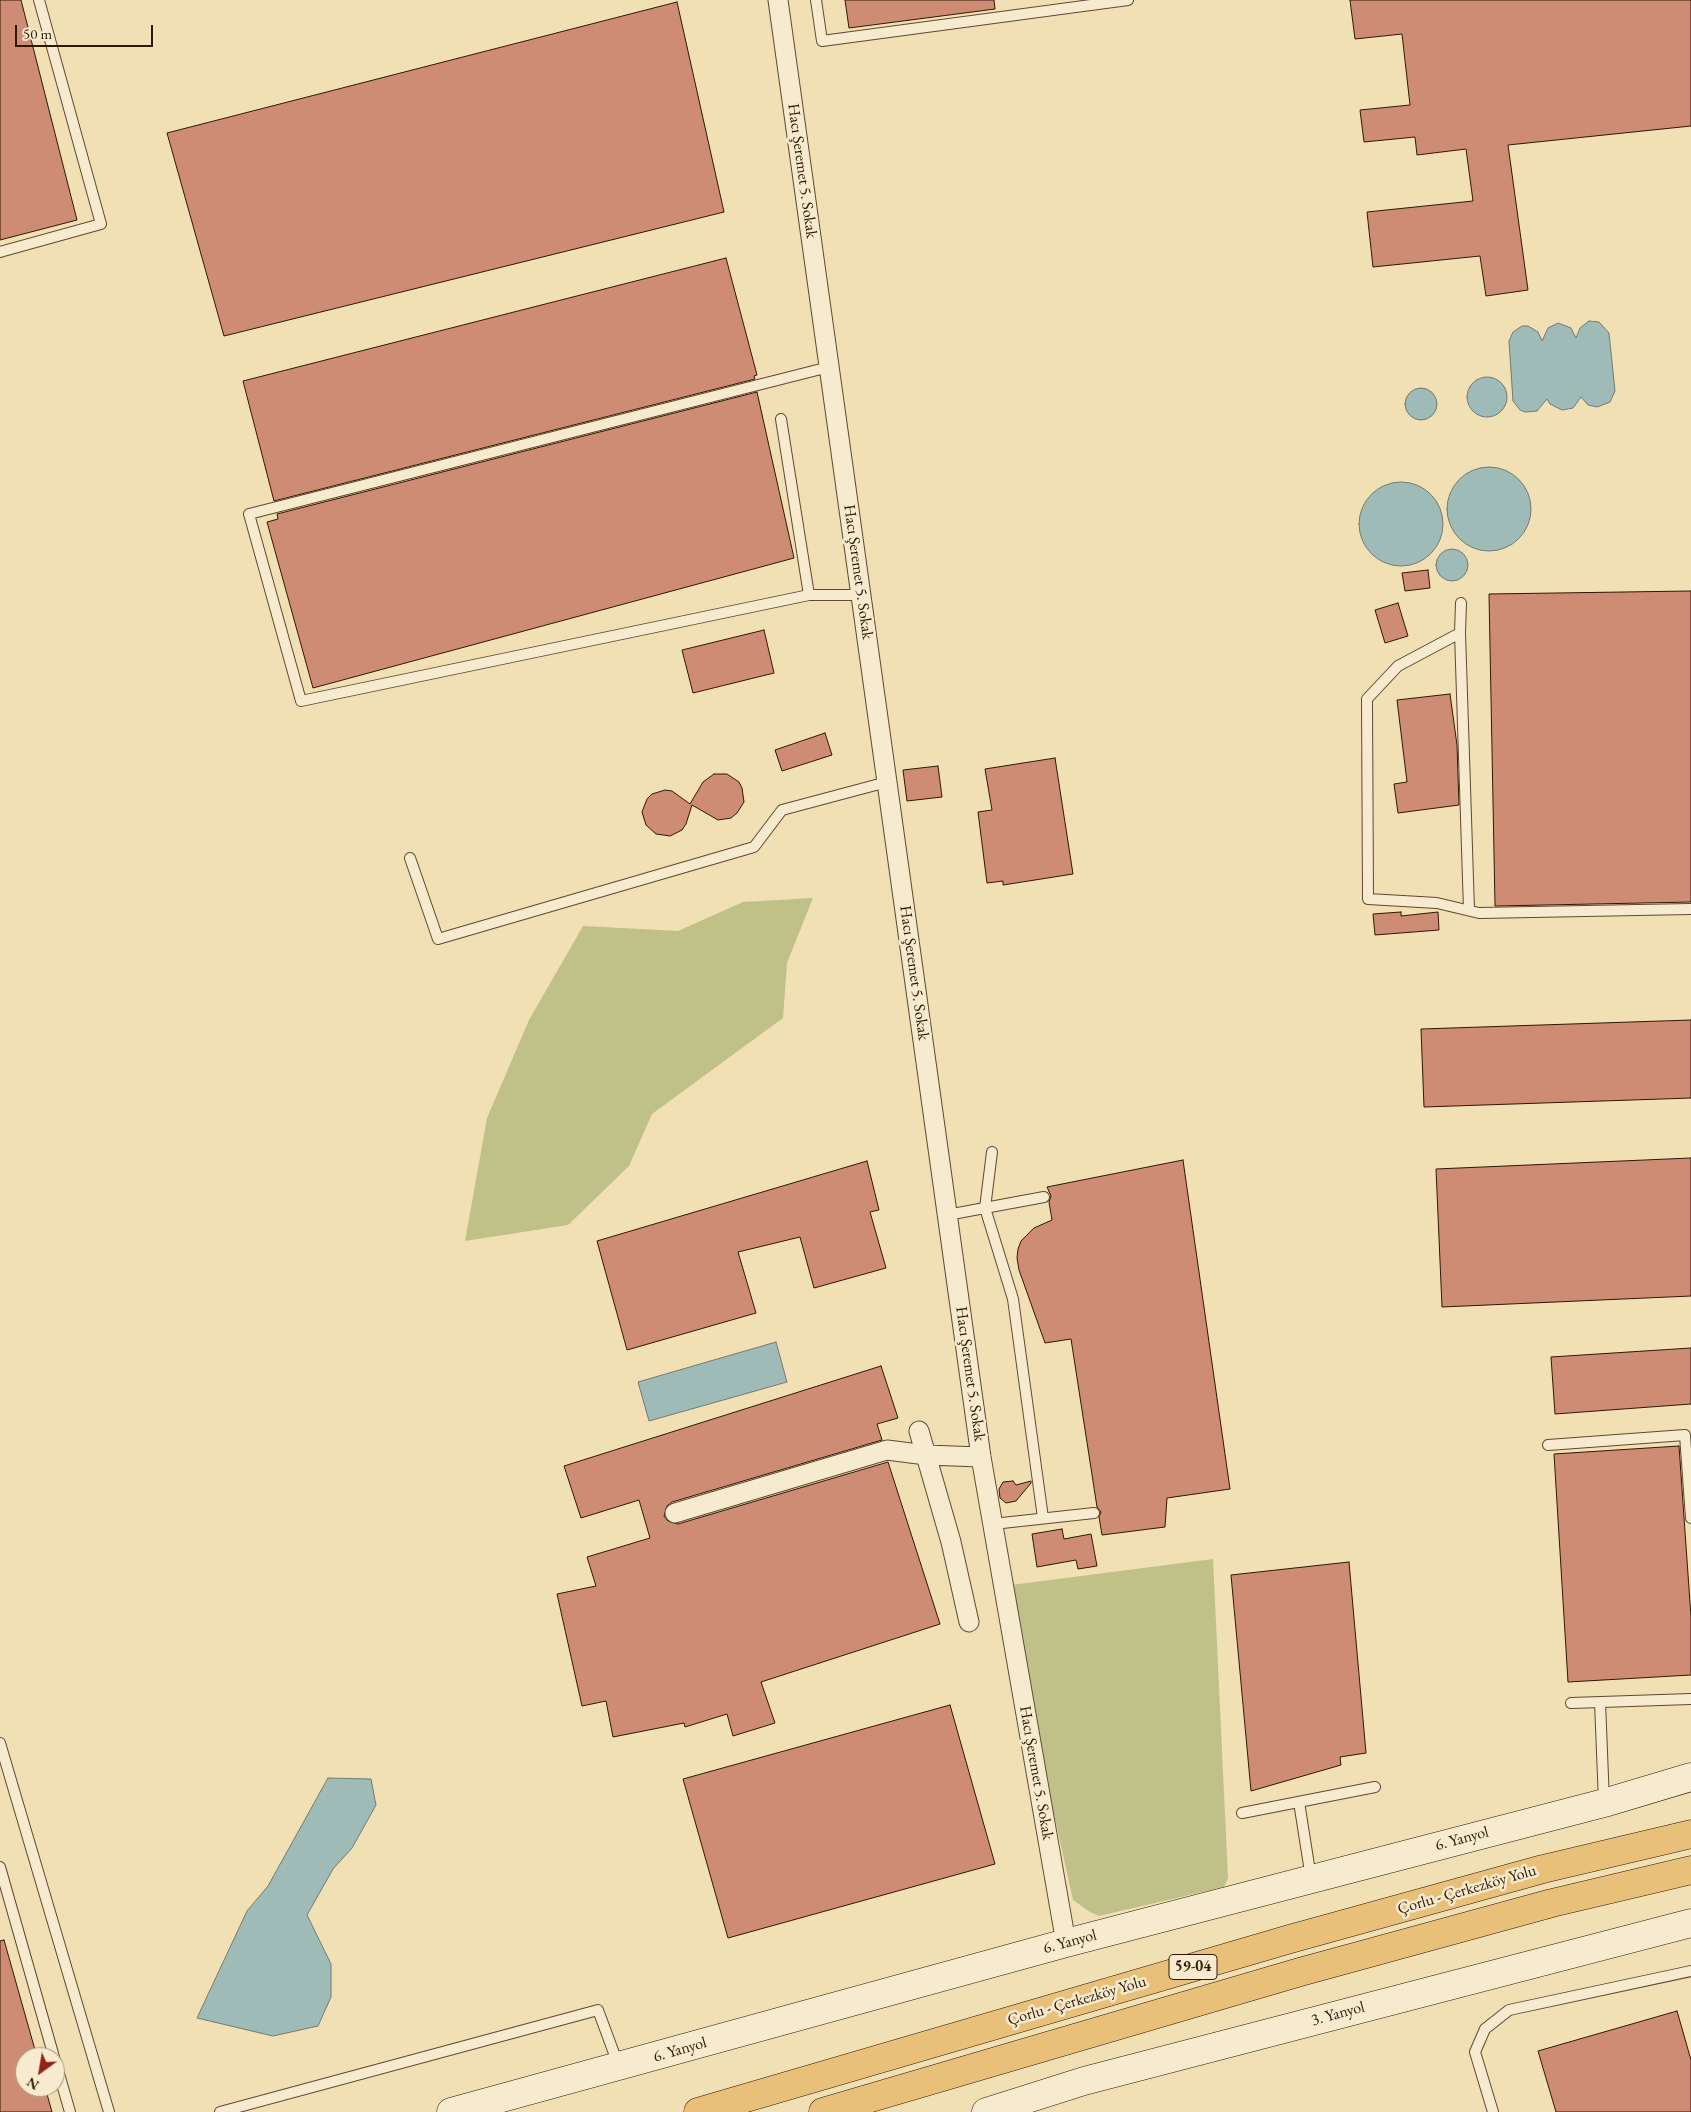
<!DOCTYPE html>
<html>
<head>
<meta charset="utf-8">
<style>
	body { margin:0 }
	#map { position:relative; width:1691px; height:2112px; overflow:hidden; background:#f1e0b4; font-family:"EB Garamond",serif }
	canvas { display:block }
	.north { position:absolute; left:15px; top:2047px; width:50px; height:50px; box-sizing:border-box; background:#f6ebce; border:1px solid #a7967e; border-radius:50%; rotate:212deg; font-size:14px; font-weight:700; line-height:20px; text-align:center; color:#301605 }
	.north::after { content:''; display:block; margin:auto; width:18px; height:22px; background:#8f2418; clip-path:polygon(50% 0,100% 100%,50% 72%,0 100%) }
	.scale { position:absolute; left:15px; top:25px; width:138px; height:22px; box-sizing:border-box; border:2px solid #301605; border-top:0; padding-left:6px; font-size:15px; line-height:18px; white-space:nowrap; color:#301605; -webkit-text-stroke:4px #f6ebce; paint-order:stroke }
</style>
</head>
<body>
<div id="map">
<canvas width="1691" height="2112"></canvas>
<div class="north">N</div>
<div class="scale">50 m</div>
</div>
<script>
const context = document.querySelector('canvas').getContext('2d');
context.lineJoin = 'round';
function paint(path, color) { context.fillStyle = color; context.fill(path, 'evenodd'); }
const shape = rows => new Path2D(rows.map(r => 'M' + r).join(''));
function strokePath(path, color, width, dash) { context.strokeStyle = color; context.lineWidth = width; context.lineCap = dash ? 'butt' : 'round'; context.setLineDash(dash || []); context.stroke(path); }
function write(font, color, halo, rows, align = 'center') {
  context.font = font + ' "EB Garamond",serif'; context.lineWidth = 5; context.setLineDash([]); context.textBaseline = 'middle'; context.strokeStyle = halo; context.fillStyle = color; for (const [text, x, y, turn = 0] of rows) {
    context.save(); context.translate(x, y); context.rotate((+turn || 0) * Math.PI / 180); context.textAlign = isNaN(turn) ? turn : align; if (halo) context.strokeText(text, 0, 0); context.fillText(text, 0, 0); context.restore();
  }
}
const green = shape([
	[813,898,787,963,783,1018,652,1114,629,1166,568,1225,465,1241,487,1118,529,1020,583,926,678,931,743,902],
	[1213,1559,1228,1878,1224,1887,1099,1916,1090,1912,1073,1900,1043,1765,1011,1585]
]);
const water = shape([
	[1589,321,1599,322,1609,333,1615,391,1610,402,1597,407,1588,405,1581,397,1573,408,1562,410,1550,404,1547,399,1537,411,1525,412,1520,410,1513,401,1509,341,1513,332,1522,326,1528,326,1538,332,1542,341,1548,328,1558,323,1571,328,1576,338,1580,328,1589,321],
	'1467 397a20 20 0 1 1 40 0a20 20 0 1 1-40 0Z',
	'1405 404a16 16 0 1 1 32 0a16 16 0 1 1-32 0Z',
	'1447 509a42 42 0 1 1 84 0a42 42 0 1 1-84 0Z',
	'1359 524a42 42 0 1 1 84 0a42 42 0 1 1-84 0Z',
	'1436 565a16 16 0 1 1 32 0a16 16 0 1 1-32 0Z',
	[776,1342,787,1382,649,1421,638,1382,776,1342],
	[328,1778,371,1779,376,1805,352,1848,333,1869,307,1915,331,1964,331,1997,318,2026,273,2036,197,2018,247,1911,268,1886,328,1778]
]);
const building = shape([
	[0,0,21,0,77,220,0,240,0,0],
	[845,0,994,0,995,9,849,28,845,0],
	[1350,0,1691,0,1691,126,1508,145,1528,290,1486,296,1480,256,1373,267,1367,212,1473,201,1466,149,1417,155,1415,137,1364,142,1360,110,1410,105,1402,34,1355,39,1350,0],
	[677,2,724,212,224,336,167,133,677,2],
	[726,258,757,375,754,376,755,379,274,501,243,381,726,258],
	[757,392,794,558,313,688,267,522,278,519,277,514,757,392],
	[1428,570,1430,588,1405,591,1402,573,1428,570],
	[1691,591,1691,902,1495,906,1489,594,1691,591],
	[1398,603,1408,636,1385,643,1375,610,1398,603],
	[764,630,774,673,693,693,682,650,764,630],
	[1450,694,1457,745,1459,805,1398,813,1394,784,1407,782,1397,700,1450,694],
	[825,733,832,755,782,771,775,750,825,733],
	[1055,758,1073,874,1003,885,1003,881,987,883,978,812,992,810,985,769,1055,758],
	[938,766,942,797,907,801,903,770,938,766],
	[714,774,727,774,739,782,742,788,744,802,737,813,731,818,718,820,692,805,686,824,682,830,670,836,656,834,646,825,642,812,647,799,652,794,665,790,672,791,690,804,703,782,714,774],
	[1401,912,1401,916,1438,912,1439,930,1375,935,1373,914,1401,912],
	[1691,1020,1691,1098,1424,1107,1421,1029,1691,1020],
	[1691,1158,1691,1296,1442,1307,1436,1169,1691,1158],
	[1183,1160,1230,1489,1167,1498,1165,1527,1102,1535,1099,1517,1101,1512,1097,1507,1071,1339,1045,1343,1019,1270,1017,1258,1018,1249,1021,1241,1034,1228,1052,1220,1049,1202,1051,1196,1047,1187,1183,1160],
	[867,1161,879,1210,870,1212,886,1268,814,1288,800,1237,738,1252,756,1313,627,1350,597,1241,867,1161],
	[1691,1348,1691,1404,1555,1414,1551,1357,1691,1348],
	[881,1366,898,1418,877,1424,882,1440,672,1502,667,1506,664,1516,668,1521,678,1524,888,1462,940,1624,761,1682,775,1723,733,1736,727,1714,685,1727,684,1723,613,1737,606,1701,582,1706,557,1594,596,1586,587,1557,650,1538,639,1500,581,1518,564,1466,881,1366],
	[1679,1446,1691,1617,1691,1675,1568,1682,1554,1454,1679,1446],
	[1013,1481,1016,1485,1031,1481,1031,1483,1016,1501,1006,1503,1000,1498,999,1489,1003,1482,1013,1481],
	[1062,1529,1064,1539,1091,1534,1097,1566,1078,1569,1076,1560,1037,1567,1032,1534,1062,1529],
	[1349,1562,1366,1753,1340,1757,1341,1765,1251,1791,1231,1575,1349,1562],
	[950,1705,995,1864,728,1938,683,1779,950,1705],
	[4,1940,37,2057,25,2057,25,2087,45,2087,52,2112,0,2112,0,1941,4,1940],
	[1677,2011,1691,2060,1691,2112,1556,2112,1538,2051,1677,2011]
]);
const service = shape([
	[816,0,822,41,1128,0],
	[0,252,101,224,39,0],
	[829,367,249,514,301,701,809,595,861,595],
	[781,419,809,595],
	[1461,603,1460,633,1469,910],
	[1460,633,1398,666,1367,699,1368,899,1437,903,1479,913,1691,909],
	[410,858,438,939,754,847,782,810,887,782],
	[992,1152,985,1208,1013,1299,1043,1518],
	[947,1215,1044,1197],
	[1548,1445,1685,1435,1691,1518],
	[993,1524,1094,1513],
	[1600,1702,1604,1802],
	[1571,1703,1691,1699],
	[0,1743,109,2112],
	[1299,1802,1311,1878],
	[1242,1813,1375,1787],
	[0,1867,54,2057],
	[55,2060,70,2112],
	[220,2112,598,2010,618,2064],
	[1493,2112,1475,2052,1485,2029,1509,2010,1691,1971]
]);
const minor = shape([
	[778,0,981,1457,1066,1943],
	[919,1431,951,1542,969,1622],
	[675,1513,887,1450,926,1455,981,1457]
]);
const secondary = shape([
	[451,2112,1066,1943,1604,1803,1691,1777],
	[986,2112,1084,2081,1691,1923]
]);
const primary = shape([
	[698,2112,1290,1939,1543,1869,1691,1834],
	[823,2112,1300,1972,1552,1903,1691,1870]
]);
const shields = [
	[1193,1967,48]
];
const shieldNames = [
	["59-04",1193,1967]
];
const streetNames = [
	["Hacı Şeremet 5. Sokak",802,171,82],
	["Hacı Şeremet 5. Sokak",858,572,82],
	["Hacı Şeremet 5. Sokak",914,973,82],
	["Hacı Şeremet 5. Sokak",970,1374,82],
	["Hacı Şeremet 5. Sokak",1036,1773,80],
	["6. Yanyol",1462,1839,-15],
	["Çorlu - Çerkezköy Yolu",1467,1890,-16],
	["6. Yanyol",1070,1942,-15],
	["Çorlu - Çerkezköy Yolu",1077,2001,-16],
	["3. Yanyol",1338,2014,-15],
	["6. Yanyol",680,2050,-16]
];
paint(green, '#c0c189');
paint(water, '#9fbbb8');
strokePath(water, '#737970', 1);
paint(building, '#cf8c74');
strokePath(building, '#301605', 1);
strokePath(service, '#604831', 12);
strokePath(minor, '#604831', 21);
strokePath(secondary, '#301605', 29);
strokePath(primary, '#301605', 29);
strokePath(service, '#f6ebce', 10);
strokePath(minor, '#f6ebce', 19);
strokePath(secondary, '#f6ebce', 28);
strokePath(primary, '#e8c07a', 28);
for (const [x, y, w] of shields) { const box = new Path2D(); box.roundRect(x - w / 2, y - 12.5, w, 25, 4); context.fillStyle = '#f6ebce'; context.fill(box); strokePath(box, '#301605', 1); }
write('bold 15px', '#301605', null, shieldNames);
write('16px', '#301605', '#f6ebce', streetNames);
</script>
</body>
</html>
